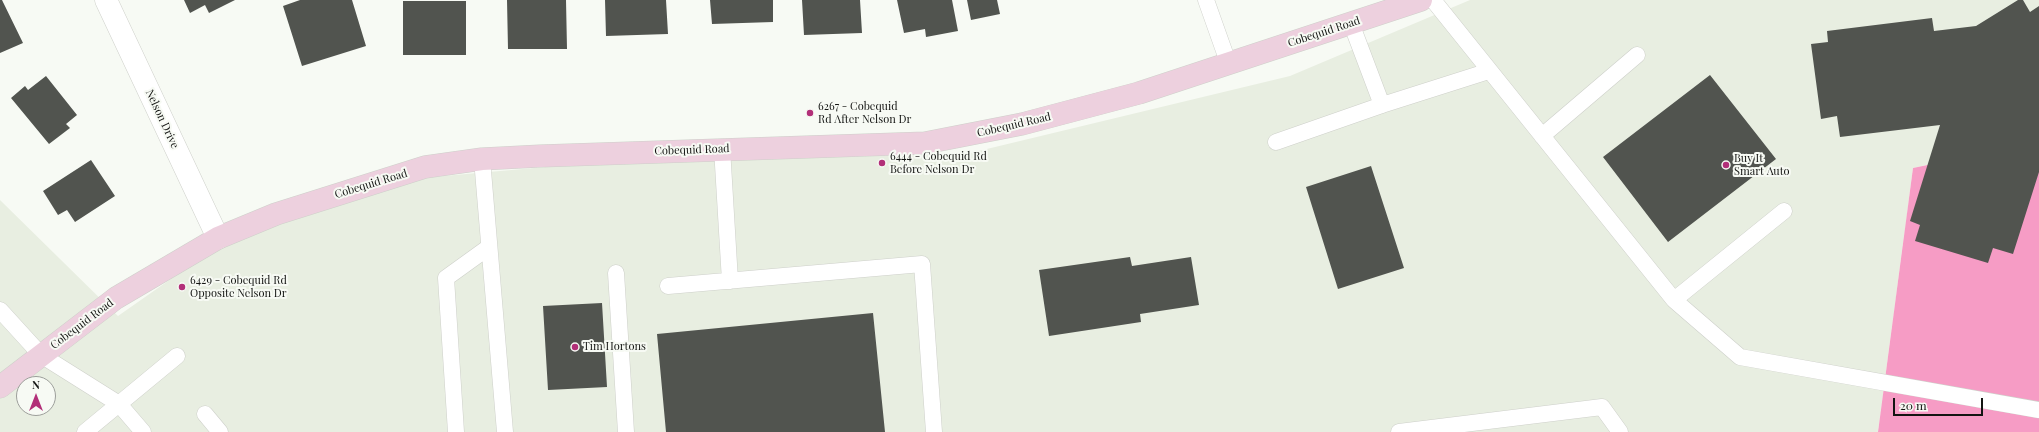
<!DOCTYPE html>
<html>
<head>
<meta charset="utf-8">
<style>
	body { margin:0 }
	#map { position:relative; width:2039px; height:432px; overflow:hidden; background:#f7faf4; font-family:"Playfair Display",serif }
	canvas { display:block }
	.north { position:absolute; left:16px; top:376px; width:40px; height:40px; box-sizing:border-box; background:#f7faf4; border:1px solid #9c9e9a; border-radius:50%; rotate:0deg; font-size:11px; font-weight:700; line-height:16px; text-align:center; color:#131412 }
	.north::after { content:''; display:block; margin:auto; width:14px; height:18px; background:#b22f78; clip-path:polygon(50% 0,100% 100%,50% 72%,0 100%) }
	.scale { position:absolute; left:1893px; top:398px; width:90px; height:18px; box-sizing:border-box; border:2px solid #131412; border-top:0; padding-left:5px; font-size:12px; line-height:14px; white-space:nowrap; color:#131412; -webkit-text-stroke:3px #f7faf4; paint-order:stroke }
</style>
</head>
<body>
<div id="map">
<canvas width="2039" height="432"></canvas>
<div class="north">N</div>
<div class="scale">20 m</div>
</div>
<script>
const context = document.querySelector('canvas').getContext('2d');
context.lineJoin = 'round';
function paint(path, color) { context.fillStyle = color; context.fill(path, 'evenodd'); }
const shape = rows => new Path2D(rows.map(r => 'M' + r).join(''));
function strokePath(path, color, width, dash) { context.strokeStyle = color; context.lineWidth = width; context.lineCap = dash ? 'butt' : 'round'; context.setLineDash(dash || []); context.stroke(path); }
function write(font, color, halo, rows, align = 'center') {
  context.font = font + ' "Playfair Display",serif'; context.lineWidth = 4; context.setLineDash([]); context.textBaseline = 'middle'; context.strokeStyle = halo; context.fillStyle = color; for (const [text, x, y, turn = 0] of rows) {
    context.save(); context.translate(x, y); context.rotate((+turn || 0) * Math.PI / 180); context.textAlign = isNaN(turn) ? turn : align; if (halo) context.strokeText(text, 0, 0); context.fillText(text, 0, 0); context.restore();
  }
}
const built = shape([
	[1470,0,2039,0,2039,142,1913,168,1878,432,0,432,0,200,118,316,238,232,421,178,602,162,966,154,1290,76],
	[24,384,48,384,48,408,24,408]
]);
const forest = shape([
	[2039,142,2039,432,1878,432,1913,168]
]);
const building = shape([
	[0,0,2,0,23,43,0,53],
	[184,0,235,0,209,13,205,5,190,13],
	[300,0,352,0,366,46,302,66,283,6],
	[507,0,566,0,567,49,508,49],
	[605,0,666,0,668,34,606,36],
	[710,0,773,0,773,22,712,24],
	[802,0,860,0,862,33,804,35],
	[897,0,952,0,958,31,926,37,925,29,904,33],
	[967,0,997,0,1000,14,971,20],
	[2018,0,2023,0,2030,12,2039,6,2039,172,2013,254,1993,248,1988,263,1915,241,1920,225,1910,221,1940,125,1840,137,1837,116,1821,119,1811,44,1828,42,1827,31,1932,18,1934,31,1976,26],
	[403,1,466,1,466,55,403,55],
	[1710,75,1776,159,1668,242,1603,157],
	[46,76,77,115,66,124,70,128,49,144,11,98,25,86,28,90],
	[91,160,115,196,75,222,67,210,58,215,43,191],
	[1371,166,1404,268,1338,289,1306,187],
	[1130,257,1132,266,1191,257,1199,305,1140,314,1141,322,1049,336,1039,270],
	[602,303,607,387,548,390,543,306],
	[873,313,885,432,666,432,657,334]
]);
const service = shape([
	[1206,0,1228,62],
	[1433,0,1674,300,1784,211],
	[1351,23,1382,105],
	[1542,136,1637,55],
	[1276,142,1382,105,1489,71],
	[722,148,730,281],
	[482,159,505,432],
	[616,273,626,432],
	[668,286,922,264,934,432],
	[1674,300,1740,357,2039,410],
	[0,310,41,355,119,404,143,432],
	[205,414,220,432],
	[85,432,177,356],
	[456,432,446,278,489,247],
	[1399,432,1602,407,1620,432]
]);
const minor = shape([
	[106,0,218,238]
]);
const secondary = shape([
	[0,387,116,298,218,238,276,214,425,167,482,159,540,156,925,143,1022,124,1139,93,1421,0]
]);
const markers = [
	[810,113,4,"#b22f78"],
	[882,163,4,"#b22f78"],
	[1726,165,4,"#b22f78"],
	[182,287,4,"#b22f78"],
	[575,347,4,"#b22f78"]
];
const streetNames = [
	["Cobequid Road",1324,32,-18],
	["Nelson Drive",162,119,65],
	["Cobequid Road",1014,125,-13],
	["Cobequid Road",692,150,-2],
	["Cobequid Road",371,184,-17],
	["Cobequid Road",82,324,-37]
];
const poiNames = [
	["6267 - Cobequid",818,107],
	["Rd After Nelson Dr",818,120],
	["6444 - Cobequid Rd",890,157],
	["Before Nelson Dr",890,170],
	["Buy It",1734,159],
	["Smart Auto",1734,172],
	["6429 - Cobequid Rd",190,281],
	["Opposite Nelson Dr",190,294],
	["Tim Hortons",583,347]
];
paint(built, '#e8eee1');
paint(forest, '#f69cc5');
paint(building, '#51544f');
strokePath(service, '#ced0ca', 17);
strokePath(minor, '#ced0ca', 23);
strokePath(secondary, '#ced0ca', 23);
strokePath(service, '#fff', 16);
strokePath(minor, '#fff', 22);
strokePath(secondary, '#edd0de', 22);
for (const [x, y, r, color] of markers) { const dot = new Path2D(); dot.arc(x, y, r, 0, 2 * Math.PI); context.fillStyle = color; context.fill(dot); strokePath(dot, '#f7faf4', 1.5); }
write('11px', '#131412', '#f7faf4', streetNames);
write('11px', '#131412', '#f7faf4', poiNames, 'left');
</script>
</body>
</html>
